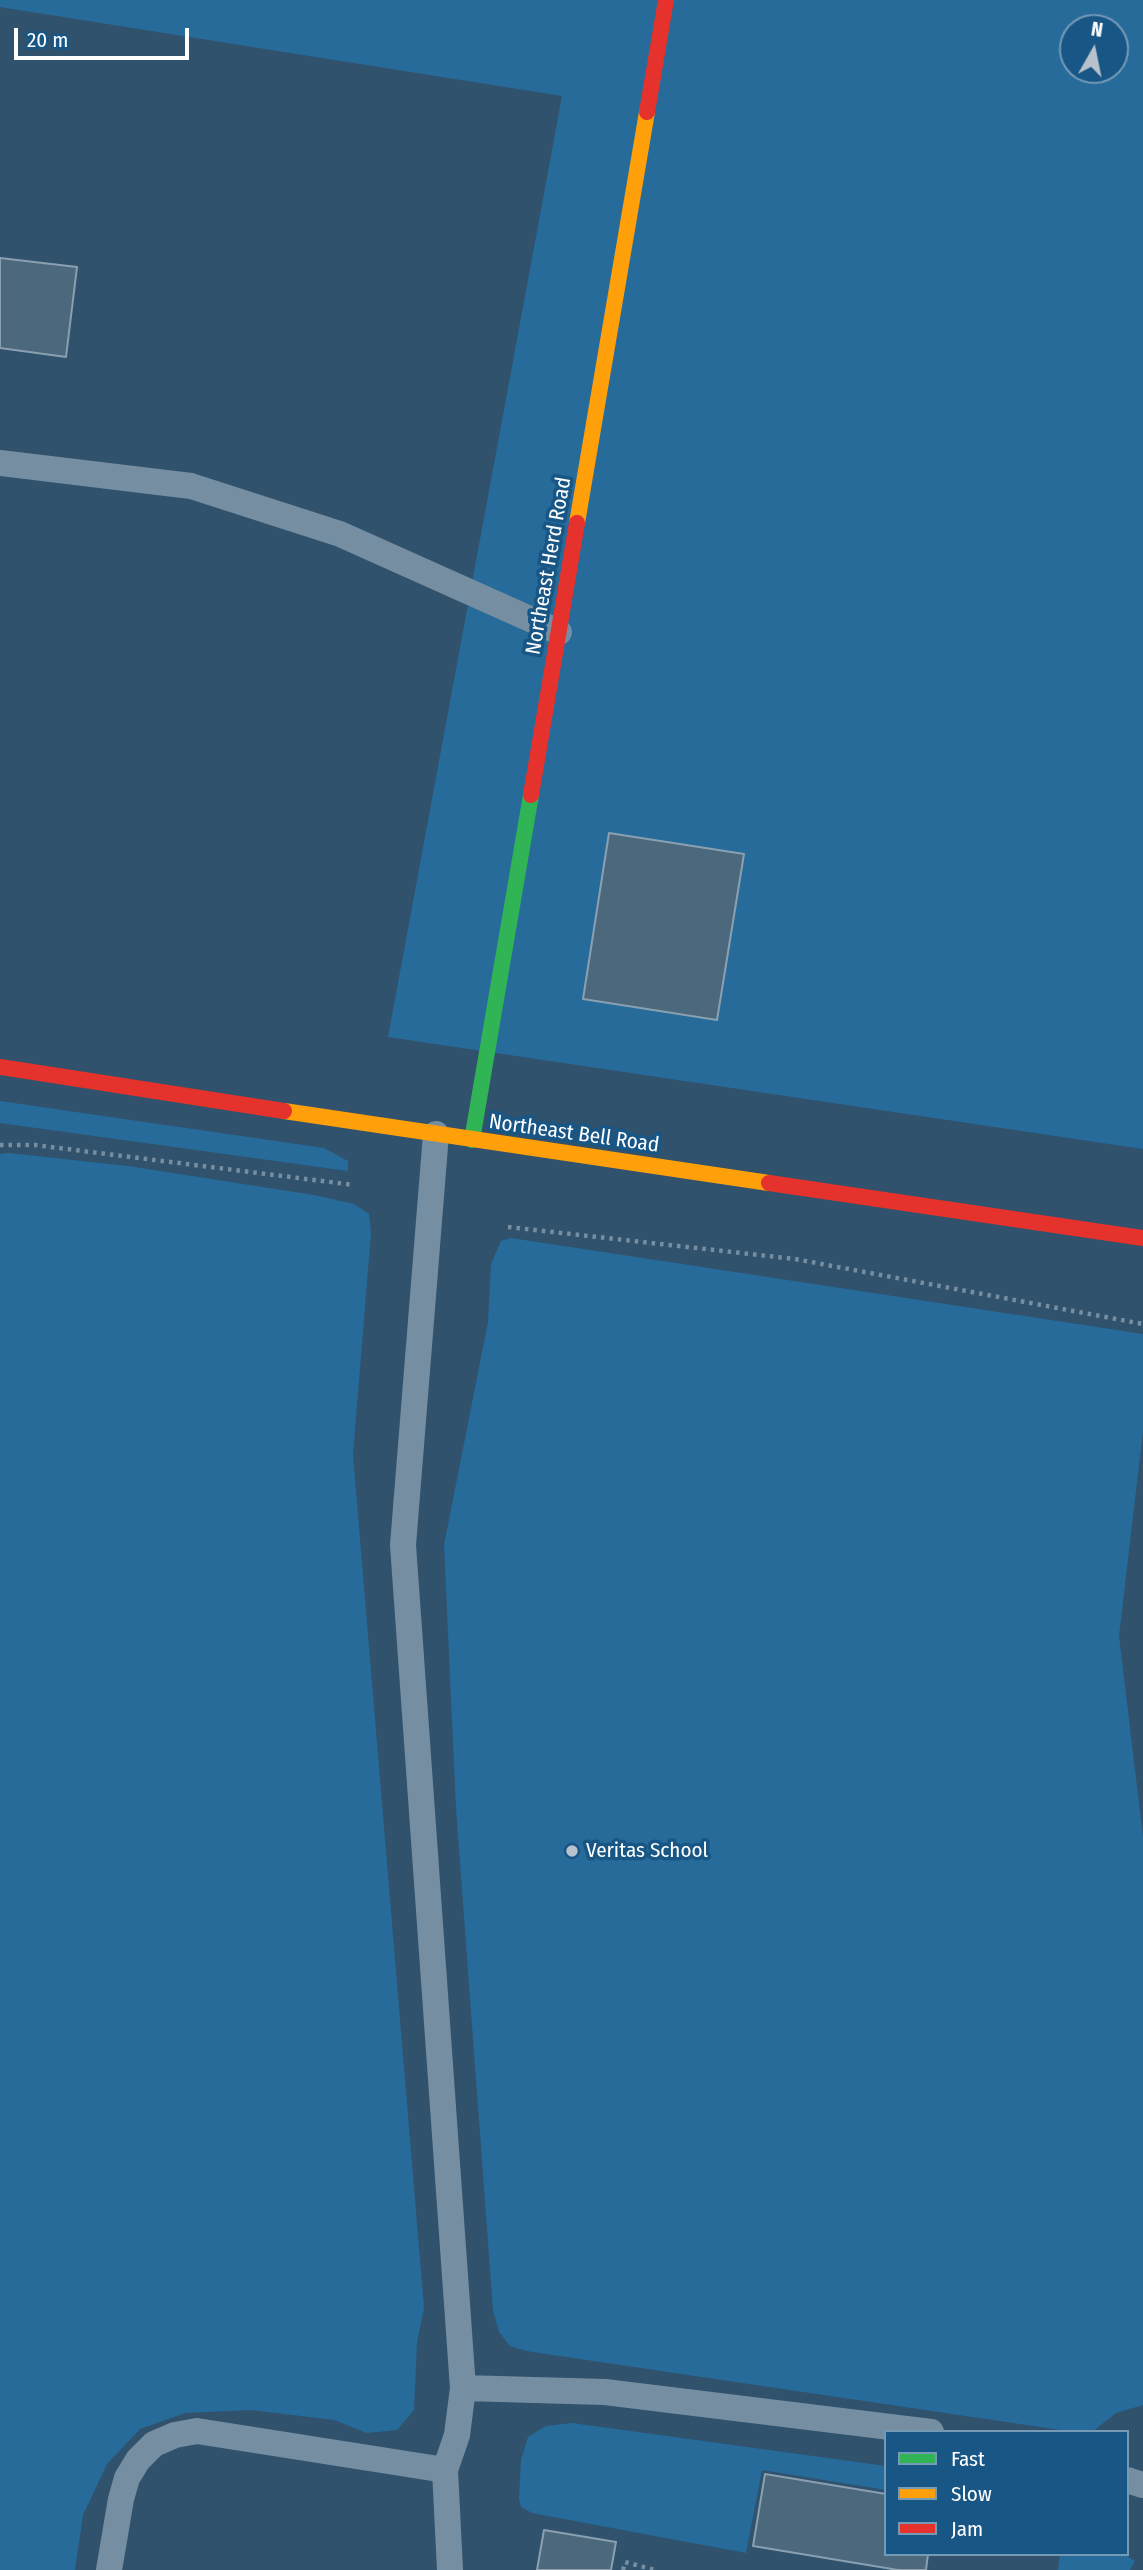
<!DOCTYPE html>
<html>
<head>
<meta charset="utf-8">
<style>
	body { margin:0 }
	#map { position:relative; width:1143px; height:2570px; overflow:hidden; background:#30526c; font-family:"Fira Sans Condensed",sans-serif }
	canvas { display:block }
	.legend { position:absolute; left:884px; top:2430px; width:245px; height:126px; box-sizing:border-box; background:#175685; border:2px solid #749ab6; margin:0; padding:9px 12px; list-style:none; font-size:21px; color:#fff }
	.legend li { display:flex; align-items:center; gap:14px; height:35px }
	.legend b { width:35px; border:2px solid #749ab6 }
	.north { position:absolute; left:1059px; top:14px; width:70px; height:70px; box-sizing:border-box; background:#175685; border:2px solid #749ab6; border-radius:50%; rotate:9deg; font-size:19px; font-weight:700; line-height:28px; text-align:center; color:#fff }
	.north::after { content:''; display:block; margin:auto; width:24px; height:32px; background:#b7c2cc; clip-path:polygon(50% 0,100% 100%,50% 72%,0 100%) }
	.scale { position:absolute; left:14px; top:28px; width:175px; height:32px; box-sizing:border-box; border:4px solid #fff; border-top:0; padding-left:9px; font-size:21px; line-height:24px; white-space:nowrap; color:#fff; -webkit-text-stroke:5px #175685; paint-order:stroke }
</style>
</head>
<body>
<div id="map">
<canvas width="1143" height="2570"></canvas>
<ul class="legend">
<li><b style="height:9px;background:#30b455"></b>Fast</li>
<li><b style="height:9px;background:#ff9f0a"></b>Slow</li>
<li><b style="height:9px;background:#e5322d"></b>Jam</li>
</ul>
<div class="north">N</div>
<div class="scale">20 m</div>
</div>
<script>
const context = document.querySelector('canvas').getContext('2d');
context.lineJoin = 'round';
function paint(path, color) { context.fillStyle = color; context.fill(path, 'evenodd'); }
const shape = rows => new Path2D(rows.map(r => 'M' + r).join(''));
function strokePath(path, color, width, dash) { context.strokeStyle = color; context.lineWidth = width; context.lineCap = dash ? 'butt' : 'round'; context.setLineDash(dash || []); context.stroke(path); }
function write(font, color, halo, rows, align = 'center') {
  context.font = font + ' "Fira Sans Condensed",sans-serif'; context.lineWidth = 7; context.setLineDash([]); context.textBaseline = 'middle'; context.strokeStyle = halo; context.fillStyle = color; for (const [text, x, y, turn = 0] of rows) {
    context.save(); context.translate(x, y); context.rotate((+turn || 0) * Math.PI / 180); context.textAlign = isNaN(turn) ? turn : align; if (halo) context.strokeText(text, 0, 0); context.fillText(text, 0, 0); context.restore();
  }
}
const green = shape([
	[0,0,1143,0,1143,1149,388,1037,562,96,0,7],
	[1073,28,1115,28,1115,70,1073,70],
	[0,1101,324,1148,348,1161,348,1171,0,1123],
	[9,1153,128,1166,314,1195,354,1204,369,1214,371,1233,353,1455,424,2308,417,2342,414,2410,397,2430,367,2433,334,2420,251,2410,185,2413,140,2429,107,2464,83,2515,75,2570,0,2570,0,1154],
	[511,1238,1143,1334,1143,1431,1119,1636,1143,1837,1143,2405,1116,2413,1092,2432,1074,2432,526,2351,510,2346,499,2332,493,2310,456,1808,444,1545,488,1322,491,1264,501,1241],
	[572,2423,886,2466,886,2490,762,2470,746,2553,532,2513,521,2507,519,2499,521,2460,528,2437,546,2426],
	[1060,2554,1124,2554,1135,2561,1130,2570,1058,2570]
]);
const building = shape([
	[0,258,77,267,66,357,0,348,0,258],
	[609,833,744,854,717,1020,583,999,609,833],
	[765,2474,886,2494,886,2554,928,2554,926,2570,898,2570,753,2546,765,2474],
	[544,2530,616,2542,611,2570,537,2570,544,2530]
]);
const path = shape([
	[0,1145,35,1145,354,1185],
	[508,1227,795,1259,1143,1324],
	[623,2570,625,2562,655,2570]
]);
const lane = shape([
	[0,463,191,486,340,534,559,632],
	[436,1134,403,1545,463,2388,457,2435,445,2470,450,2570],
	[463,2388,605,2392,931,2432],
	[1127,2480,1143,2485],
	[109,2570,121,2499,127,2478,138,2460,154,2444,175,2435,197,2431,445,2470]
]);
const fast = shape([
	[472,1140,531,795]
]);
const slow = shape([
	[577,523,647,112],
	[284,1111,769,1183]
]);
const jam = shape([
	[647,112,666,0],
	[531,795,577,523],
	[0,1067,284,1111],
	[769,1183,1143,1238]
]);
const markers = [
	[572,1851,7,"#b7c2cc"]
];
const streetNames = [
	["Northeast Herd Road",549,566,-80],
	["Northeast Bell Road",574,1134,8]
];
const poiNames = [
	["Veritas School",586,1851]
];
paint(green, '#276b9b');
paint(building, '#4c687c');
strokePath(building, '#8aa0b0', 2);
strokePath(path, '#768ea2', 4.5, [3.5, 5]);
strokePath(lane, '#768ea2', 26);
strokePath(fast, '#30b455', 16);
strokePath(slow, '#ff9f0a', 16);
strokePath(jam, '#e5322d', 16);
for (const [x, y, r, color] of markers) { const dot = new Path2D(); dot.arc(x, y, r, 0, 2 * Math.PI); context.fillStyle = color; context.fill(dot); strokePath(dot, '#175685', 2.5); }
write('21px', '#fff', '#175685', streetNames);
write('21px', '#fff', '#175685', poiNames, 'left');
</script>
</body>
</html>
